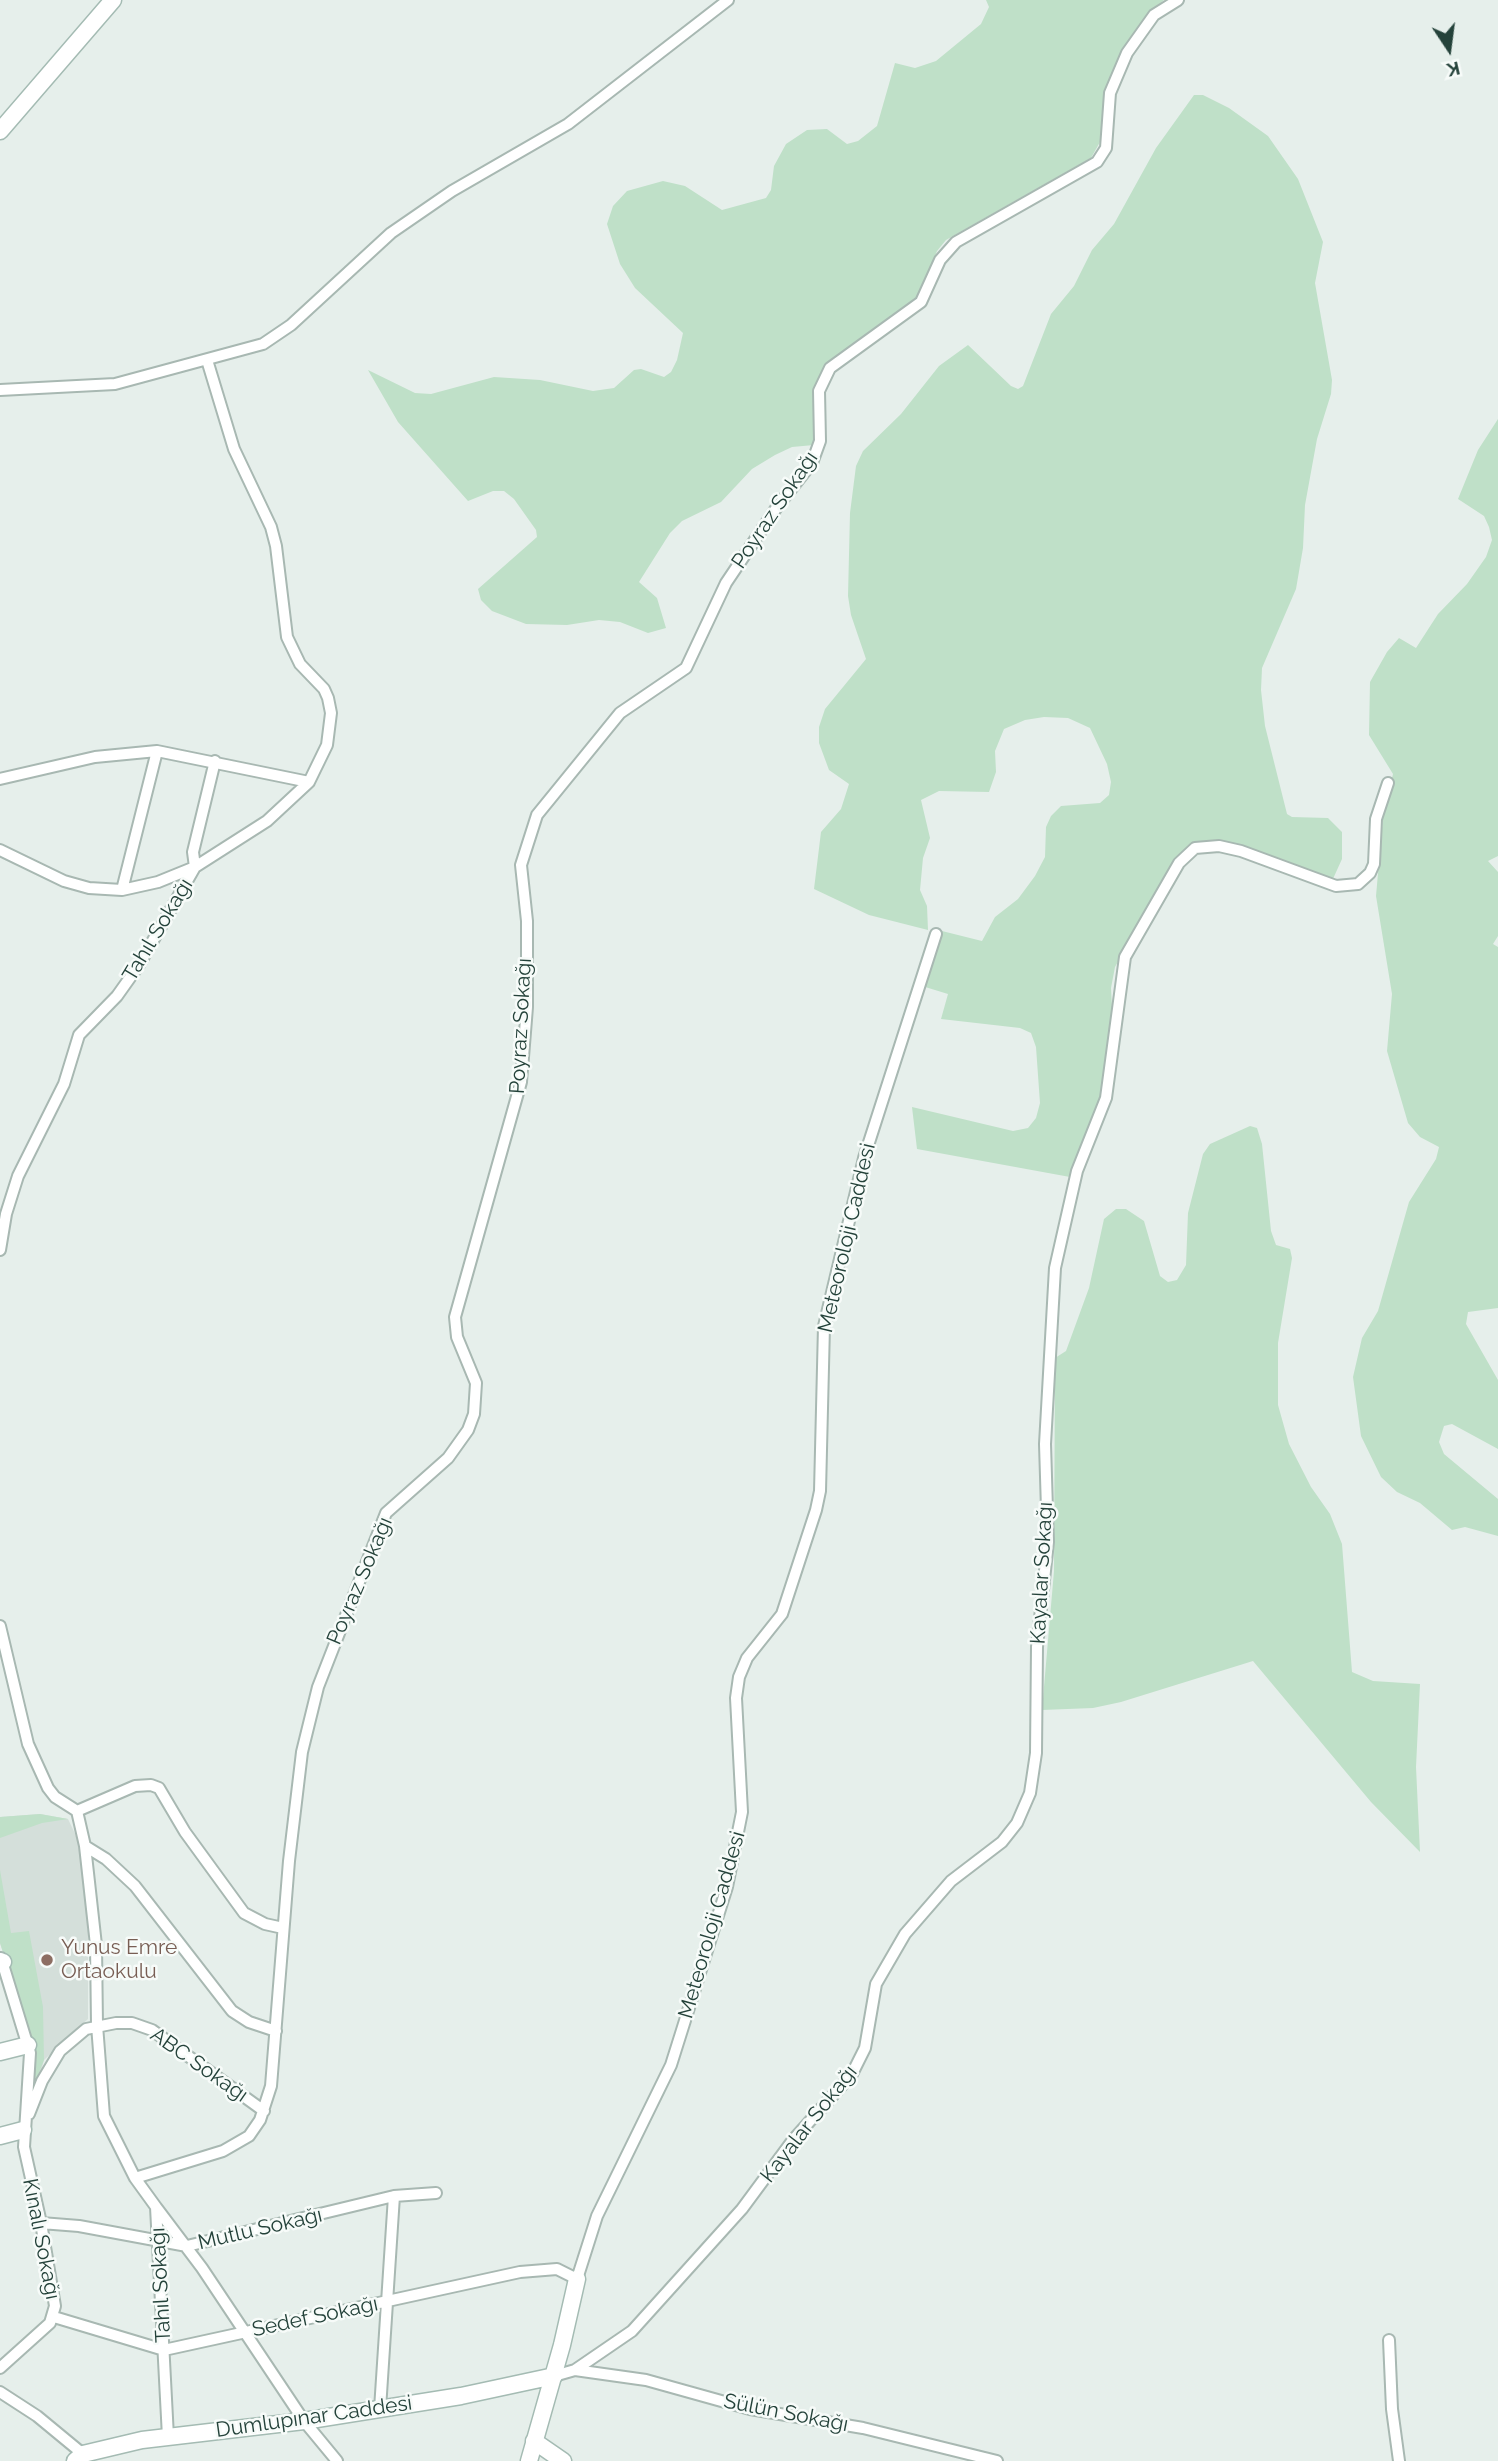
<!DOCTYPE html>
<html>
<head>
<meta charset="utf-8">
<style>
	body { margin:0 }
	#map { position:relative; width:1498px; height:2461px; overflow:hidden; background:#e6efeb; font-family:Raleway,sans-serif }
	canvas { display:block }
	.north { position:absolute; left:1414px; top:14px; width:70px; height:70px; -webkit-text-stroke:5px #f7fbf9; paint-order:stroke; rotate:167deg; font-size:19px; font-weight:700; line-height:28px; text-align:center; color:#24423a }
	.north::after { content:''; display:block; margin:auto; width:24px; height:32px; background:#24423a; clip-path:polygon(50% 0,100% 100%,50% 72%,0 100%) }
</style>
</head>
<body>
<div id="map">
<canvas width="1498" height="2461"></canvas>
<div class="north">K</div>
</div>
<script>
const context = document.querySelector('canvas').getContext('2d');
context.lineJoin = 'round';
function paint(path, color) { context.fillStyle = color; context.fill(path, 'evenodd'); }
const shape = rows => new Path2D(rows.map(r => 'M' + r).join(''));
function strokePath(path, color, width, dash) { context.strokeStyle = color; context.lineWidth = width; context.lineCap = dash ? 'butt' : 'round'; context.setLineDash(dash || []); context.stroke(path); }
function write(font, color, halo, rows, align = 'center') {
  context.font = font + ' Raleway,sans-serif'; context.lineWidth = 5; context.setLineDash([]); context.textBaseline = 'middle'; context.strokeStyle = halo; context.fillStyle = color; for (const [text, x, y, turn = 0] of rows) {
    context.save(); context.translate(x, y); context.rotate((+turn || 0) * Math.PI / 180); context.textAlign = isNaN(turn) ? turn : align; if (halo) context.strokeText(text, 0, 0); context.fillText(text, 0, 0); context.restore();
  }
}
const built = shape([
	[40,1814,68,1819,79,1842,88,1931,88,2019,44,2060,40,2076,33,2083,36,2055,0,1943,0,1817]
]);
const green = shape([
	[986,0,1164,0,1145,17,1112,75,1100,142,1091,158,946,240,937,251,921,293,914,301,826,364,820,375,813,395,814,445,792,447,775,455,752,469,721,502,682,521,670,533,639,582,657,598,666,628,648,633,620,622,599,620,567,625,526,624,492,611,481,600,478,589,537,537,536,530,514,499,504,491,493,491,468,501,398,422,368,370,415,393,431,394,494,377,540,380,593,391,614,388,634,370,641,369,664,377,671,372,677,360,683,333,635,288,620,264,607,224,613,206,627,191,663,181,685,186,722,210,766,198,771,190,774,166,786,144,807,130,827,129,847,144,858,141,877,126,895,63,915,68,936,61,981,24,989,7],
	[1194,95,1203,95,1229,108,1268,136,1298,179,1323,242,1315,283,1332,380,1331,394,1317,439,1305,505,1303,548,1296,589,1262,668,1261,690,1265,726,1287,814,1292,817,1328,818,1342,832,1342,859,1332,881,1271,857,1189,847,1173,862,1115,967,1111,988,1113,1026,1106,1073,1096,1116,1070,1177,917,1149,912,1107,1013,1131,1028,1128,1036,1118,1040,1103,1036,1047,1031,1033,1020,1028,941,1019,948,994,922,986,942,931,982,941,995,917,1018,899,1035,876,1045,857,1046,827,1051,816,1061,806,1100,803,1109,795,1111,782,1107,764,1090,728,1068,718,1044,717,1025,720,1004,729,995,751,996,772,989,792,939,791,921,800,930,838,923,858,920,890,927,906,928,930,869,915,814,889,821,832,841,809,849,784,829,770,819,743,819,727,825,709,866,659,851,615,848,596,850,513,856,466,863,451,901,414,939,366,968,345,1011,386,1018,389,1023,386,1051,314,1074,286,1092,250,1114,224,1156,148],
	[1498,419,1498,856,1488,861,1498,872,1498,936,1493,944,1498,947,1498,1308,1468,1312,1466,1324,1498,1380,1498,1449,1452,1424,1444,1426,1439,1442,1444,1454,1498,1499,1498,1536,1465,1527,1452,1530,1420,1503,1397,1492,1381,1477,1361,1436,1353,1377,1362,1338,1378,1311,1409,1202,1436,1159,1439,1147,1420,1137,1408,1123,1387,1051,1392,994,1376,896,1383,817,1393,774,1369,735,1370,682,1387,652,1399,638,1416,648,1438,614,1467,584,1486,557,1492,540,1489,527,1484,516,1458,499,1478,450],
	[1250,1126,1257,1128,1262,1144,1271,1231,1276,1245,1290,1249,1292,1258,1278,1343,1278,1405,1289,1444,1311,1487,1330,1514,1342,1544,1352,1672,1373,1681,1420,1684,1416,1767,1420,1852,1371,1802,1253,1661,1121,1702,1093,1708,1042,1710,1054,1571,1055,1358,1066,1351,1089,1288,1104,1219,1116,1209,1126,1209,1144,1221,1160,1276,1168,1282,1177,1280,1186,1265,1188,1213,1203,1154,1210,1144],
	[40,1814,68,1819,42,1823,0,1838,0,1817],
	[0,1870,11,1933,29,1931,43,2007,44,2060,30,2095,36,2055,0,1943]
]);
const street = shape([
	[207,360,234,449,271,527,276,546,287,637,300,664,324,689,328,698,331,713,327,745,309,782],
	[0,390,115,384,263,344,291,325,391,233,452,191,568,124,728,0],
	[0,779,95,757,157,751,309,782,267,821,195,867,139,965,117,996,79,1035,64,1084,18,1176,6,1214,0,1250],
	[0,850,64,881,89,888,122,890,158,882,195,867,193,852,215,761],
	[122,890,157,751],
	[0,1626,28,1744,48,1788,55,1797,77,1811,85,1846,96,1945,97,2025,104,2116,135,2178,156,2207,168,2437],
	[77,1811,135,1786,151,1785,159,1788,185,1832,244,1913,265,1924,283,1928],
	[85,1846,106,1859,135,1886,232,2011,249,2022,276,2031],
	[29,2114,42,2081,60,2051,86,2029,116,2023,132,2023,152,2030,264,2111],
	[135,2178,223,2151,249,2136,260,2120,271,2086,289,1861,302,1752,318,1687,386,1513,448,1458,468,1430,474,1414,476,1383,457,1337,455,1317,521,1082,527,1007,527,921,521,865,537,815,620,713,686,668,726,583,777,507,812,463,820,441,819,391,830,368,921,302,940,260,956,242,1097,162,1106,148,1110,93,1127,53,1154,15,1178,0],
	[156,2207,202,2268,304,2421,337,2461],
	[41,2223,79,2226,187,2246,394,2196,436,2193],
	[54,2317,164,2350,520,2272,557,2269,577,2279,597,2216,671,2065,727,1887,742,1812,736,1698,739,1677,747,1658,782,1614,816,1510,820,1491,824,1326,864,1158,936,934],
	[1389,2340,1392,2409,1399,2461],
	[0,2368,50,2323,55,2306,41,2223,24,2147,30,2053,1,1958],
	[575,2370,646,2380,750,2409,863,2428,997,2461],
	[554,2376,575,2370,632,2331,742,2209,793,2140,852,2074,865,2048,876,1984,905,1934,951,1881,1002,1842,1017,1823,1030,1793,1036,1753,1037,1647,1048,1542,1045,1444,1055,1268,1077,1171,1106,1098,1125,957,1179,863,1195,848,1219,846,1241,851,1336,886,1358,884,1370,873,1374,864,1376,819,1388,783],
	[0,2392,37,2416,83,2454],
	[380,2409,394,2196]
]);
const secondary = shape([
	[0,131,113,0],
	[0,1963,3,1962],
	[0,2052,28,2045],
	[0,2136,23,2130],
	[534,2441,563,2461],
	[75,2461,83,2454,142,2440,304,2421,461,2396,554,2376],
	[529,2461,562,2345,577,2279]
]);
const markers = [
	[47,1960,7,"#8d6e63"]
];
const streetNames = [
	["Poyraz Sokağı",775,510,-56],
	["Tahıl Sokağı",158,930,-59],
	["Poyraz Sokağı",521,1026,-87],
	["Meteoroloji Caddesi",847,1238,-77],
	["Kayalar Sokağı",1042,1573,-87],
	["Poyraz Sokağı",360,1581,-67],
	["Meteoroloji Caddesi",712,1925,-74],
	["ABC Sokağı",199,2065,35],
	["Kayalar Sokağı",809,2124,-52],
	["Mutlu Sokağı",260,2229,-13],
	["Kınalı Sokağı",41,2239,79],
	["Tahıl Sokağı",161,2285,-93],
	["Sedef Sokağı",315,2317,-12],
	["Sülün Sokağı",786,2413,11],
	["Dumlupınar Caddesi",314,2417,-8]
];
const educationNames = [
	["Yunus Emre",61,1948],
	["Ortaokulu",61,1972]
];
paint(built, '#d4dfda');
paint(green, '#bfe0c8');
strokePath(street, '#a8b8b2', 14);
strokePath(secondary, '#a4bbb3', 19);
strokePath(street, '#fff', 10);
strokePath(secondary, '#fff', 16);
for (const [x, y, r, color] of markers) { const dot = new Path2D(); dot.arc(x, y, r, 0, 2 * Math.PI); context.fillStyle = color; context.fill(dot); strokePath(dot, '#f7fbf9', 2.5); }
write('21px', '#24423a', '#f7fbf9', streetNames);
write('21px', '#785e54', '#f7fbf9', educationNames, 'left');
</script>
</body>
</html>
